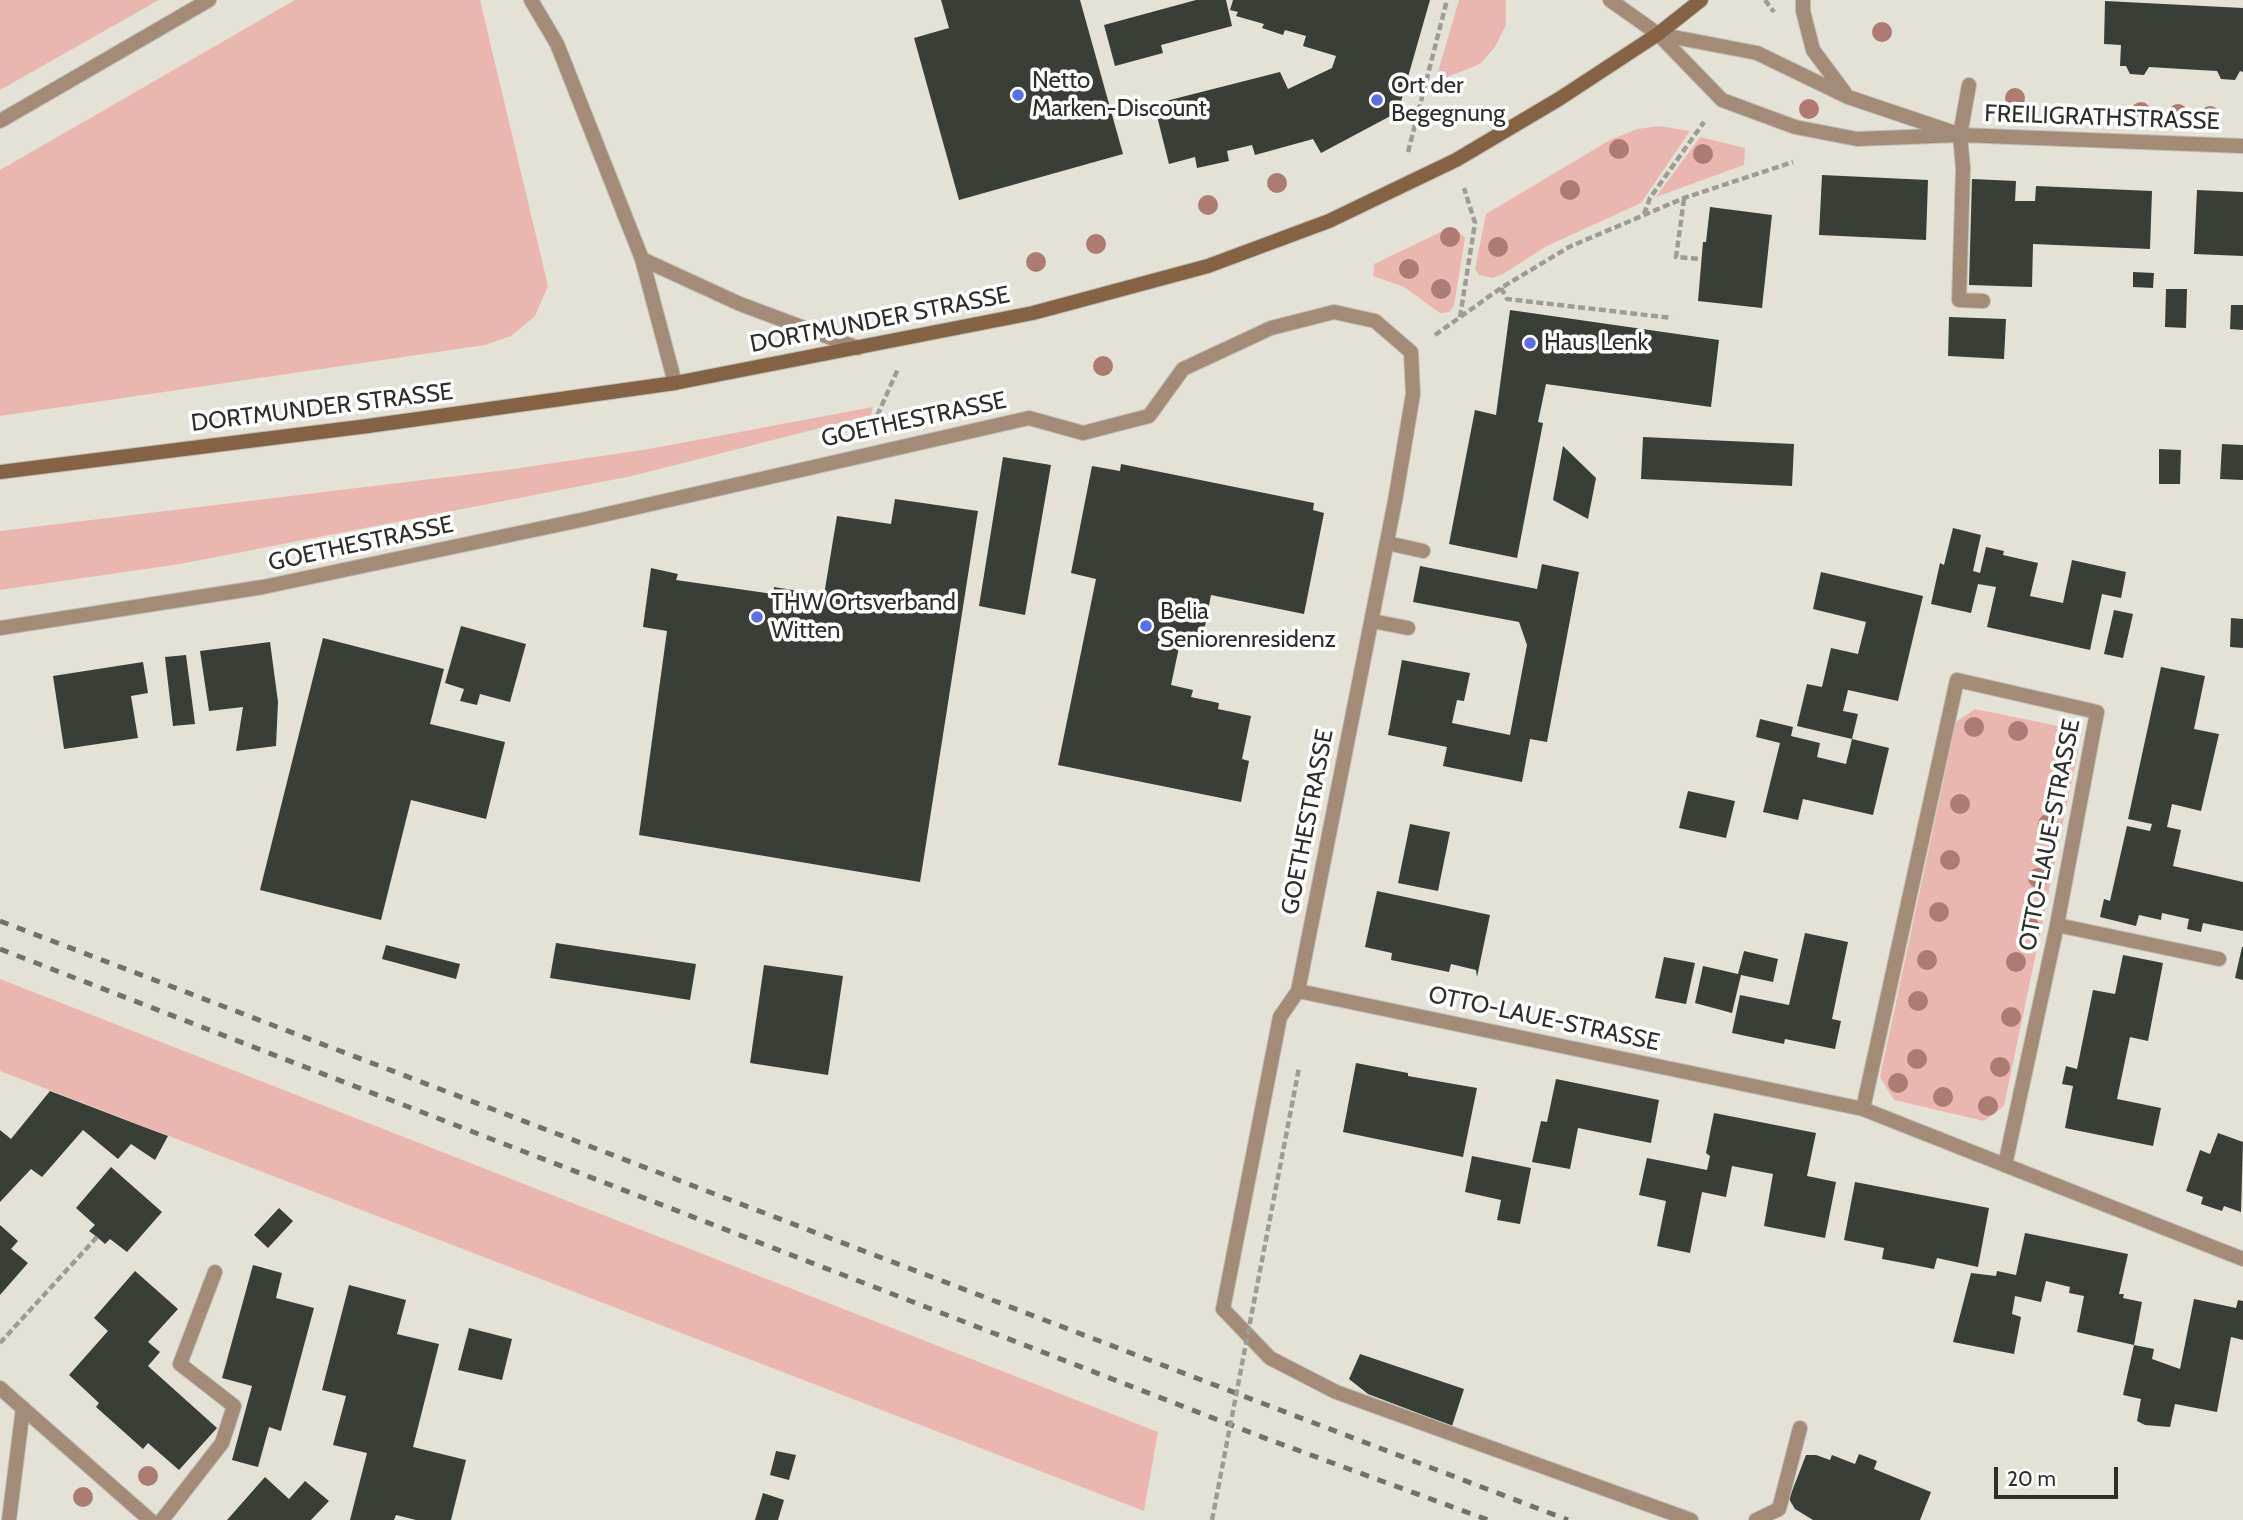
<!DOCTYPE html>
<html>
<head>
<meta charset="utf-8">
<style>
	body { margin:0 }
	#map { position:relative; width:2243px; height:1520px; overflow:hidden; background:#e4e2d7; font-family:Cabin,sans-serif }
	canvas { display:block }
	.scale { position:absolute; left:1994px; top:1467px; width:124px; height:32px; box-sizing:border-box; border:4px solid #2e2e2a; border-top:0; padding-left:9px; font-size:21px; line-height:24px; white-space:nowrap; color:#2e2e2a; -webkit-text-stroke:5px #fff; paint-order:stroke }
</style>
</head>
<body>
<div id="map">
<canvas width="2243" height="1520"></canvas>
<div class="scale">20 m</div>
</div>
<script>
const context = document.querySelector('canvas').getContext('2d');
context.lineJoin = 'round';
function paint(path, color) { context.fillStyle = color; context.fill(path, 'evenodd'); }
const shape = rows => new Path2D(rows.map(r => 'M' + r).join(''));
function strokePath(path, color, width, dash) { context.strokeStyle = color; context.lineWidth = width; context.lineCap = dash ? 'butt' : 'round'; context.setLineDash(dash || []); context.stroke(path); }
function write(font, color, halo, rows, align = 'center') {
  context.font = font + ' Cabin,sans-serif'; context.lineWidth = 7; context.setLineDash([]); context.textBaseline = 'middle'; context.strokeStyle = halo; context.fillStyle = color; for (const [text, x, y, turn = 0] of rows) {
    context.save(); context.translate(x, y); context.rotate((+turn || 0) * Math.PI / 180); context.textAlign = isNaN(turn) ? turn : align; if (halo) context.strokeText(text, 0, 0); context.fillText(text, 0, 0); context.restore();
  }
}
const green = shape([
	[0,0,159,0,0,90],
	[295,0,480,0,548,286,535,316,511,336,485,345,0,416,0,170],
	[1459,0,1506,0,1506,25,1495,47,1480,64,1435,82],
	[1659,126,1690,131,1641,203,1547,246,1503,274,1492,278,1479,275,1475,269,1486,214,1610,140,1637,129],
	[1700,137,1745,148,1744,165,1656,197],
	[1455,228,1465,238,1454,306,1449,312,1440,313,1404,287,1373,276,1374,264,1447,229],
	[873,407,871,415,632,476,180,564,0,590,0,531,506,470,649,449],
	[1975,709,2068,728,2078,752,2004,1106,1984,1121,1894,1100,1880,1077,1956,722],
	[0,979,1158,1432,1144,1511,0,1071]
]);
const building = shape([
	[941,0,1080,0,1123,154,959,200,914,38,949,28],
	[1196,0,1226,0,1232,26,1161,45,1163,53,1115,66,1104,25],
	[1233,0,1430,0,1398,112,1321,153,1313,139,1255,155,1252,145,1227,151,1229,161,1197,168,1195,157,1169,164,1154,104,1280,72,1288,89,1332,68,1336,56,1303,46,1306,36,1285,30,1283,35,1262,28,1264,24,1236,16,1238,12,1230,10],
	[2105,1,2243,8,2243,72,2240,71,2235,80,2221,79,2217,71,2182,69,2149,67,2144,75,2130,74,2126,66,2120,66,2121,45,2104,44],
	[1822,175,1928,180,1926,240,1819,235],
	[1972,179,2016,181,2015,201,2035,201,2036,186,2152,191,2150,249,2033,244,2032,287,1969,285],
	[2197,190,2243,192,2243,256,2194,254],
	[1710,207,1772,215,1762,308,1698,301,1703,242,1706,242],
	[2133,272,2154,273,2153,288,2133,287],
	[2166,289,2187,289,2186,328,2165,327],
	[2231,305,2243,305,2243,330,2230,329],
	[1510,310,1719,340,1711,407,1546,384,1538,422,1543,423,1517,558,1449,544,1475,410,1496,415],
	[1949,317,2006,319,2004,359,1948,356],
	[1643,437,1794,444,1792,486,1641,479],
	[2222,444,2243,445,2243,480,2220,479],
	[1563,446,1596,478,1588,519,1553,500],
	[2159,449,2181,450,2180,484,2159,484],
	[1003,457,1051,465,1025,615,979,606],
	[1121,464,1314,503,1313,510,1324,513,1304,614,1211,595,1202,642,1181,638,1171,685,1193,690,1191,697,1219,703,1218,709,1251,716,1242,759,1249,761,1241,802,1058,765,1096,579,1071,573,1092,466,1120,471],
	[895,499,978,511,920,882,639,835,667,631,643,627,651,568,678,574,676,580,773,594,774,587,824,595,837,516,891,524],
	[1953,528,1981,535,1973,571,1980,573,1986,547,2004,551,2003,555,2038,563,2030,596,2063,603,2072,560,2126,572,2121,598,2102,594,2090,650,1987,627,1996,587,1978,584,1971,613,1931,604,1940,563,1944,565],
	[1542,564,1579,572,1547,742,1530,739,1522,782,1443,766,1447,747,1388,735,1402,660,1470,673,1464,701,1457,700,1452,723,1510,735,1527,645,1519,622,1413,602,1420,566,1537,589],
	[1821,572,1923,596,1898,701,1848,690,1843,711,1858,714,1852,739,1889,748,1873,815,1803,799,1798,820,1763,812,1780,743,1756,737,1760,719,1793,727,1791,736,1820,743,1817,757,1846,764,1852,739,1797,726,1807,684,1822,687,1831,648,1858,654,1866,622,1813,609],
	[2114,610,2133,614,2123,658,2104,654],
	[2231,618,2243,619,2243,648,2230,647],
	[461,626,526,644,510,702,480,694,477,705,460,701,464,689,445,683],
	[323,638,444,669,430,724,505,742,486,819,411,800,381,920,260,890],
	[270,642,278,702,276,746,236,751,243,707,209,711,200,651],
	[186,655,195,724,173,726,165,657],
	[143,662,148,693,131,696,138,738,64,749,53,676],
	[2161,667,2205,676,2194,729,2219,734,2201,811,2172,804,2167,827,2181,830,2173,866,2243,882,2243,931,2203,923,2201,932,2187,929,2189,919,2162,913,2161,920,2139,915,2136,926,2100,917,2104,899,2110,901,2127,826,2150,831,2152,824,2128,819],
	[1688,791,1735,801,1726,838,1679,828],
	[1410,824,1450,832,1438,891,1398,883],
	[1377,891,1490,915,1477,977,1476,970,1451,964,1449,972,1391,960,1392,953,1365,947],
	[1805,933,1848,942,1832,1019,1841,1021,1835,1049,1785,1039,1784,1044,1732,1033,1740,995,1789,1005],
	[556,943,696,964,690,1000,550,978],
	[386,945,460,964,456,979,382,959],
	[2242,947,2243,947,2243,980,2235,978],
	[1744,951,1778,959,1773,982,1741,975,1732,1013,1695,1003,1703,966,1738,974],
	[2123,955,2163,963,2148,1041,2130,1037,2117,1099,2161,1108,2153,1146,2065,1128,2073,1086,2062,1084,2066,1066,2077,1069,2093,990,2115,994],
	[1664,957,1695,963,1686,1004,1655,998],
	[764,965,843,976,828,1075,750,1063],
	[1356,1063,1408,1073,1408,1076,1477,1088,1463,1157,1343,1132],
	[1556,1079,1659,1100,1651,1143,1578,1128,1570,1169,1532,1162,1541,1121,1547,1122],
	[50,1091,144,1127,168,1136,155,1160,131,1144,118,1159,83,1130,42,1177,31,1169,0,1202,0,1130,11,1139],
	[1714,1113,1816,1133,1807,1176,1836,1182,1825,1238,1764,1226,1773,1174,1732,1166,1726,1197,1702,1192,1690,1253,1657,1246,1666,1201,1639,1195,1647,1158,1707,1170,1710,1156,1706,1153],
	[2218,1133,2243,1142,2241,1212,2224,1206,2222,1211,2201,1204,2203,1197,2186,1191,2200,1150,2210,1154],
	[1472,1156,1531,1168,1520,1224,1497,1220,1501,1200,1465,1192],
	[111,1167,162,1212,127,1252,110,1239,105,1244,97,1237,89,1231,95,1225,76,1208],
	[1855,1182,1989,1208,1978,1267,1937,1258,1934,1269,1909,1264,1882,1259,1884,1248,1844,1240],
	[279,1208,293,1221,268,1248,254,1235],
	[0,1225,18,1241,11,1249,28,1263,0,1295],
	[2025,1233,2128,1254,2119,1294,2124,1294,2123,1298,2142,1302,2134,1345,2077,1332,2084,1296,2069,1293,2070,1287,2046,1281,2041,1302,2015,1296,2012,1314,2021,1317,2014,1354,1953,1342,1971,1273,1996,1276,1997,1271,2016,1275],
	[253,1265,282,1273,276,1298,314,1308,281,1431,269,1427,258,1467,232,1460,252,1386,222,1378],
	[135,1271,178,1309,148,1342,160,1352,148,1366,217,1428,179,1470,148,1443,143,1449,96,1407,99,1403,69,1375,108,1331,94,1318],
	[349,1285,406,1300,397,1334,439,1344,413,1447,466,1460,451,1520,416,1520,396,1515,394,1520,350,1520,367,1453,333,1445,346,1396,322,1390],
	[2194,1299,2236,1308,2238,1300,2243,1301,2243,1340,2231,1337,2217,1412,2175,1404,2170,1427,2145,1425,2137,1421,2141,1399,2123,1395,2134,1345,2154,1349,2152,1359,2180,1369],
	[469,1328,512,1339,502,1380,458,1370],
	[1360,1354,1464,1389,1452,1426,1368,1394,1349,1379],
	[776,1451,796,1455,789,1480,770,1475],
	[1859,1454,1877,1461,1874,1469,1931,1492,1920,1520,1813,1520,1795,1509,1789,1499,1806,1455,1816,1455,1830,1460,1832,1455,1855,1464],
	[265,1477,289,1499,305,1481,329,1501,311,1520,227,1520],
	[763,1493,784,1500,778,1520,755,1520]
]);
const path = shape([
	[1765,0,1774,12],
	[1408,152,1447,0],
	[1684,199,1676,257,1701,259],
	[1644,214,1650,198,1704,122],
	[1501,288,1507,299,1672,318],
	[1460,317,1475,223,1464,188],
	[1435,335,1501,288,1569,247,1684,198,1793,162],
	[873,425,898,369],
	[0,1343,97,1237]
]);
const service = shape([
	[1969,85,1960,135,1963,168,1959,300,1983,301],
	[1387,543,1423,551],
	[1372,621,1408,628],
	[2057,925,2219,959],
	[1223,1309,1270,1358,1336,1392,1691,1520],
	[9,1520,23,1408],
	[162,1520,222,1443,234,1406,180,1364,215,1272],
	[1756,1520,1779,1509,1800,1428]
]);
const minor = shape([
	[531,0,557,44,642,259,675,383],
	[1610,0,1658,34,1722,100,1795,127,1857,139,1960,135,2243,146],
	[1803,0,1803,11,1813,50,1845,93],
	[1658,34,1757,53,1848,97,1952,132],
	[0,121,209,0],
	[642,259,740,304,858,348],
	[0,628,263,587,581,520,1029,418,1083,433,1149,416,1183,369,1271,328,1334,312,1375,321,1411,352,1413,394,1395,501,1298,991,1280,1017,1223,1309],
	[1298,991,1863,1109,2243,1259],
	[1863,1109,1957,680,2097,712,2057,925,2005,1165],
	[0,1388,150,1520]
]);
const secondary = shape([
	[0,472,368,426,675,383,1033,313,1208,266,1329,221,1456,160,1559,99,1658,34,1701,0]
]);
const rail = shape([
	[0,921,1568,1520],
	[0,949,1270,1440,1488,1520]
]);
const pathBridge = shape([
	[1212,1520,1299,1068]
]);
const trees = [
	[1882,32],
	[2015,98],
	[1809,109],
	[2141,112],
	[2178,114],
	[2210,116],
	[1619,149],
	[1703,154],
	[1277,183],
	[1570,190],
	[1208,205],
	[1450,237],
	[1096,244],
	[1498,247],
	[1036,262],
	[1409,269],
	[1441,289],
	[1103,366],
	[1974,727],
	[2018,731],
	[2066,739],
	[1960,804],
	[2048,824],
	[1950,860],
	[2038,878],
	[1939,912],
	[2029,926],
	[1927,960],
	[2016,962],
	[1918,1001],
	[2011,1017],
	[1917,1059],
	[2000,1067],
	[1898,1083],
	[1943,1097],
	[1988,1106],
	[148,1476],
	[83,1497]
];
const markers = [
	[1018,95,7,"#5a6fe6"],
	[1377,100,7,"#5a6fe6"],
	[1530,343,7,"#5a6fe6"],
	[757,617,7,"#5a6fe6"],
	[1146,626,7,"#5a6fe6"]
];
const poiNames = [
	["Netto",1032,81],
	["Marken-Discount",1032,109],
	["Ort der",1391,86],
	["Begegnung",1391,114],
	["Haus Lenk",1544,343],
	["THW Ortsverband",771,603],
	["Witten",771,631],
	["Belia",1160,612],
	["Seniorenresidenz",1160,640]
];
const streetNames = [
	["FREILIGRATHSTRASSE",2102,118,2],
	["DORTMUNDER STRASSE",880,320,-11],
	["DORTMUNDER STRASSE",322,408,-7],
	["GOETHESTRASSE",914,420,-12],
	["GOETHESTRASSE",361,544,-12],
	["GOETHESTRASSE",1308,822,-79],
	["OTTO-LAUE-STRASSE",2050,835,-79],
	["OTTO-LAUE-STRASSE",1544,1019,12]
];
paint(green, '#eab7b0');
paint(building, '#393e36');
strokePath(service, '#c0beb4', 16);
strokePath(minor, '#c0beb4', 16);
strokePath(secondary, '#c0beb4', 16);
strokePath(path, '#9e9d95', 4.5, [7, 3.5]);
strokePath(service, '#a38c77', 14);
strokePath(minor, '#a38c77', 14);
strokePath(secondary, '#846244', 14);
strokePath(rail, '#72726b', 5, [9, 9]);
strokePath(pathBridge, '#9e9d95', 4.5, [7, 3.5]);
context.fillStyle = '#ac7b73';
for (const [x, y] of trees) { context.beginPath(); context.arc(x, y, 10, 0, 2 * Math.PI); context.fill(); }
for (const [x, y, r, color] of markers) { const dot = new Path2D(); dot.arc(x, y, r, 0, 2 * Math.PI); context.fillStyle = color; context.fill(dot); strokePath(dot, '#fff', 2.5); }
write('24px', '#2e2e2a', '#fff', poiNames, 'left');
write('24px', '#2e2e2a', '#fff', streetNames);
</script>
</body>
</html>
